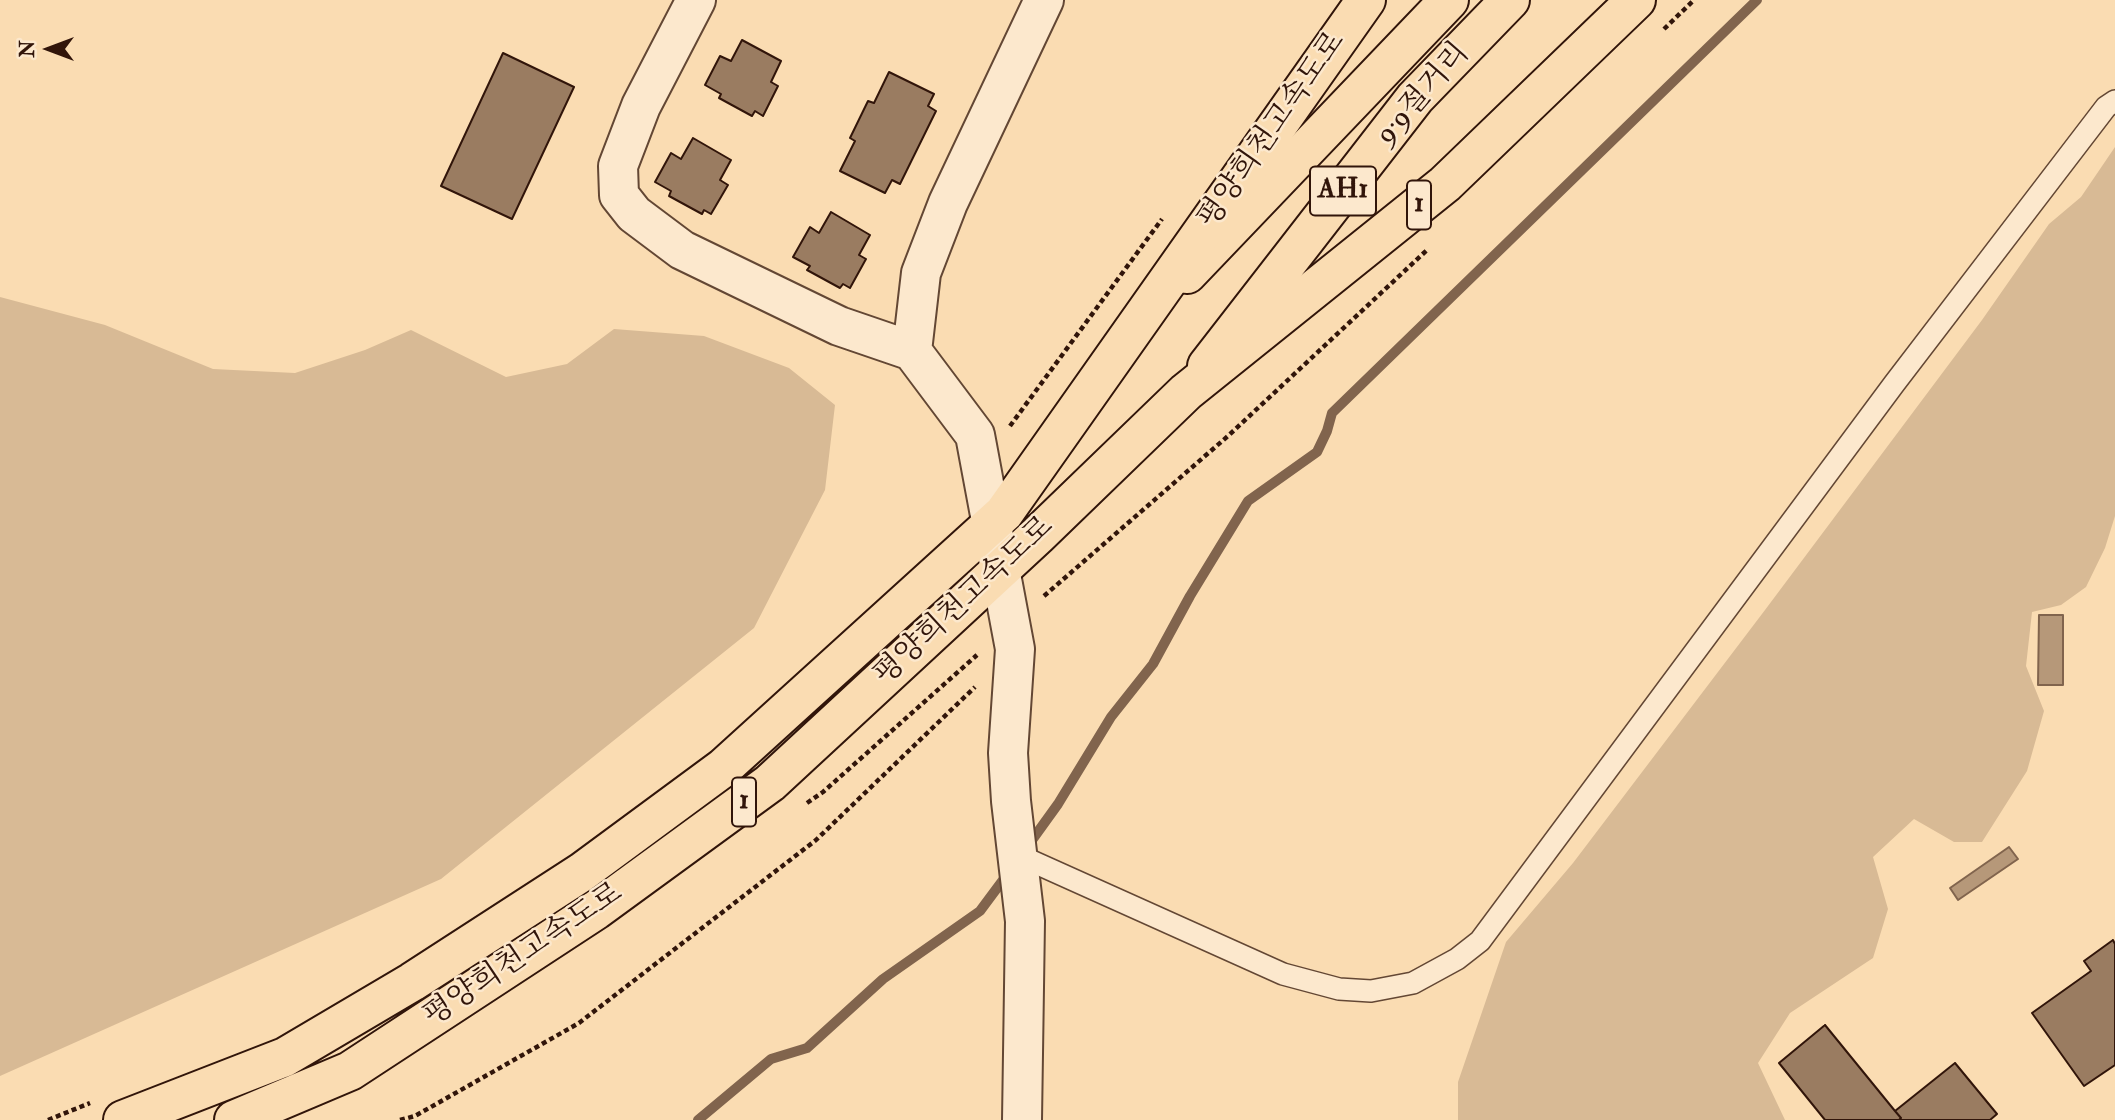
<!DOCTYPE html>
<html>
<head>
<meta charset="utf-8">
<style>
	body { margin:0 }
	#map { position:relative; width:2115px; height:1120px; overflow:hidden; background:#fadcb2; font-family:"IM FELL Double Pica",serif }
	canvas { display:block }
	.north { position:absolute; left:14px; top:14px; width:70px; height:70px; -webkit-text-stroke:5px #fce8cd; paint-order:stroke; rotate:270deg; font-size:19px; font-weight:700; line-height:28px; text-align:center; color:#31150a }
	.north::after { content:''; display:block; margin:auto; width:24px; height:32px; background:#31150a; clip-path:polygon(50% 0,100% 100%,50% 72%,0 100%) }
</style>
</head>
<body>
<div id="map">
<canvas width="2115" height="1120"></canvas>
<div class="north">N</div>
</div>
<script>
const context = document.querySelector('canvas').getContext('2d');
context.lineJoin = 'round';
function paint(path, color) { context.fillStyle = color; context.fill(path, 'evenodd'); }
const shape = rows => new Path2D(rows.map(r => 'M' + r).join(''));
function strokePath(path, color, width, dash) { context.strokeStyle = color; context.lineWidth = width; context.lineCap = dash ? 'butt' : 'round'; context.setLineDash(dash || []); context.stroke(path); }
function write(font, color, halo, rows, align = 'center') {
  context.font = font + ' "IM FELL Double Pica","Noto Serif KR",serif'; context.lineWidth = 5; context.setLineDash([]); context.textBaseline = 'middle'; context.strokeStyle = halo; context.fillStyle = color; for (const [text, x, y, turn = 0] of rows) {
    context.save(); context.translate(x, y); context.rotate((+turn || 0) * Math.PI / 180); context.textAlign = isNaN(turn) ? turn : align; if (halo) context.strokeText(text, 0, 0); context.fillText(text, 0, 0); context.restore();
  }
}
const green = shape([
	[2115,147,2115,516,2105,548,2086,587,2061,605,2032,612,2026,666,2044,711,2027,771,1982,842,1954,842,1914,819,1873,857,1888,909,1873,958,1790,1013,1758,1063,1785,1120,1458,1120,1458,1082,1506,942,1573,863,1765,610,1982,320,2049,224,2081,197],
	[0,297,105,325,213,369,295,373,365,350,411,330,506,377,567,364,614,329,704,336,789,368,835,405,825,490,754,628,441,879,0,1076]
]);
const water = shape([
	[2039,615,2063,615,2063,685,2038,685,2039,615],
	[2009,847,2018,859,1958,900,1950,888,2009,847]
]);
const stream = shape([
	[1027,847,1058,804,1111,717,1153,664,1190,596,1248,501,1317,452,1327,431,1332,413,1757,0],
	[698,1120,771,1059,807,1048,883,979,980,911,1009,872]
]);
const building = shape([
	[742,40,781,61,771,82,778,86,763,116,755,111,752,116,719,98,721,94,705,85,720,56,731,61,742,40],
	[503,53,574,87,512,219,441,186,503,53],
	[889,72,934,94,928,106,936,111,900,184,892,180,885,193,840,171,855,141,850,138,868,101,874,103,889,72],
	[693,138,731,160,720,180,728,185,711,214,704,210,702,214,669,196,671,191,655,182,671,153,681,159,693,138],
	[831,212,870,235,859,255,866,259,850,288,843,284,840,288,807,270,810,266,793,257,810,227,819,233,831,212],
	[2113,940,2115,944,2115,1065,2084,1086,2032,1013,2091,971,2084,961,2113,940],
	[1825,1025,1895,1111,1901,1118,1899,1120,1825,1120,1779,1063,1825,1025],
	[1955,1063,1997,1114,1990,1120,1899,1120,1901,1118,1895,1111,1955,1063]
]);
const path = shape([
	[1664,29,1694,0],
	[1010,426,1162,219],
	[1044,596,1228,436,1427,250],
	[807,803,823,792,977,655],
	[48,1120,90,1103],
	[400,1120,415,1116,579,1023,816,840,975,687]
]);
const service = shape([
	[1018,855,1283,974,1339,989,1371,991,1413,983,1457,959,1480,941,1894,384,2106,107,2115,101]
]);
const minor = shape([
	[696,0,641,106,618,166,619,195,634,214,682,250,839,326,912,351],
	[1022,1120,1025,921,1011,801,1008,753,1015,649,975,435,912,351,921,273,948,203,1044,0]
]);
const trunk = shape([
	[1187,274,1449,0],
	[1207,366,1415,98,1510,0]
]);
const motorway = shape([
	[123,1120,285,1057,412,982,582,872,723,768,1004,513,1366,0],
	[234,1120,350,1071,596,910,770,783,1038,535,1186,392,1445,184,1636,0]
]);
const shields = [
	[1343,191,66],
	[1419,205,24],
	[744,802,24]
];
const shieldNames = [
	["AH1",1343,191],
	["1",1419,205],
	["1",744,802]
];
const streetNames = [
	["9·9절거리",1424,95,-49],
	["평양희천고속도로",1273,131,-55],
	["평양희천고속도로",965,602,-43],
	["평양희천고속도로",524,956,-34]
];
paint(green, '#d8ba95');
paint(water, '#b69879');
strokePath(water, '#81644d', 2);
strokePath(stream, '#81644d', 10);
paint(building, '#9a7c61');
strokePath(building, '#31150a', 2);
strokePath(service, '#634734', 24);
strokePath(minor, '#634734', 42);
strokePath(trunk, '#31150a', 42);
strokePath(motorway, '#31150a', 42);
strokePath(path, '#31150a', 4.5, [5, 3.5]);
strokePath(service, '#fce8cd', 21);
strokePath(minor, '#fce8cd', 38);
strokePath(trunk, '#fadcb2', 38);
strokePath(motorway, '#fadcb2', 38);
for (const [x, y, w] of shields) { const box = new Path2D(); box.roundRect(x - w / 2, y - 24.5, w, 49, 5); context.fillStyle = '#fce8cd'; context.fill(box); strokePath(box, '#31150a', 2); }
write('bold 28px', '#31150a', null, shieldNames);
write('30px', '#31150a', '#fce8cd', streetNames);
</script>
</body>
</html>
